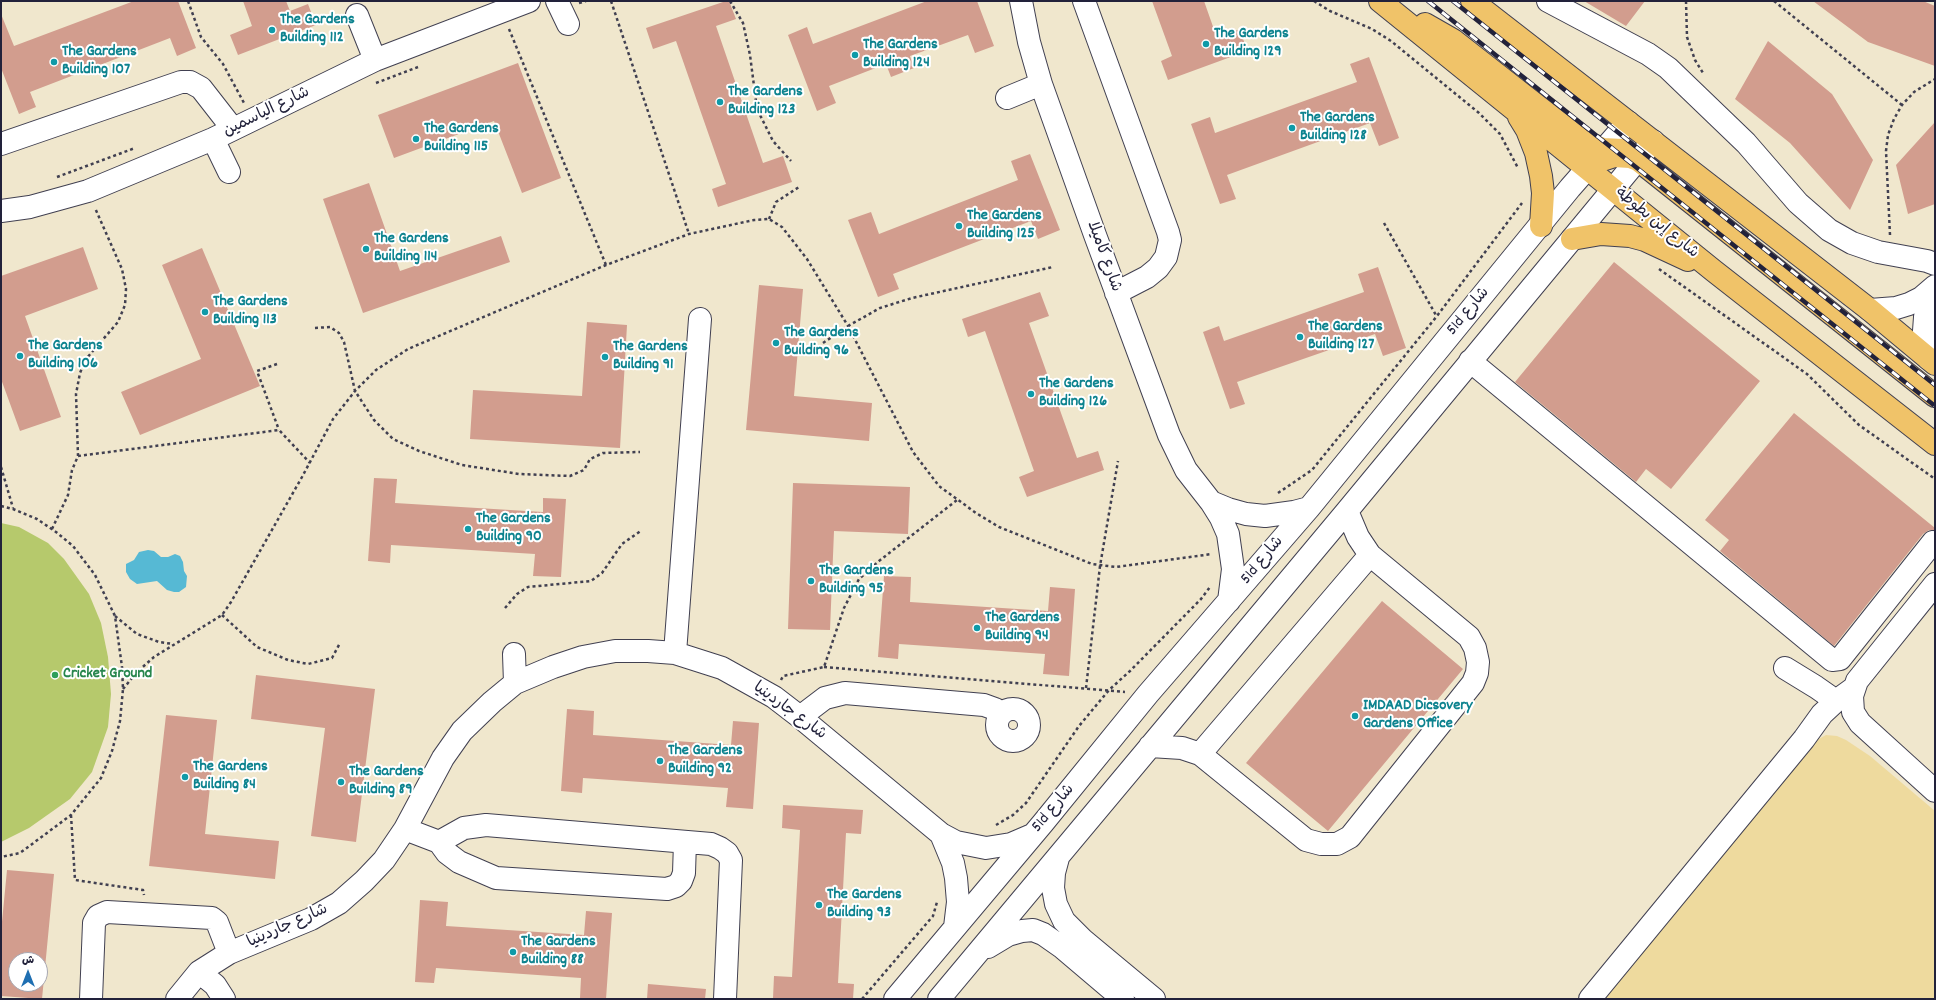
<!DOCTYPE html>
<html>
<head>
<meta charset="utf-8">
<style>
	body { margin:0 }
	#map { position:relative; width:1936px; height:1000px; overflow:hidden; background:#f0e7cd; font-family:Dekko,"Playpen Sans Arabic",sans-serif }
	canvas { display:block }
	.frame { position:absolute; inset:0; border:2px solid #22223b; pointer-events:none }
	.north { position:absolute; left:8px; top:952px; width:40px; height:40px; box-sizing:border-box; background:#fff; border:1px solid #a7a7b1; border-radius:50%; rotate:0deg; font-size:11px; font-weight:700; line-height:16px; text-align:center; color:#22223b }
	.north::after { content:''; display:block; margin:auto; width:14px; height:18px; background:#1f6fb2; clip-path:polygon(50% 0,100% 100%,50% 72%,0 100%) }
</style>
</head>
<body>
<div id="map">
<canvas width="1936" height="1000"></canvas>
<div class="frame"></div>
<div class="north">ش</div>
</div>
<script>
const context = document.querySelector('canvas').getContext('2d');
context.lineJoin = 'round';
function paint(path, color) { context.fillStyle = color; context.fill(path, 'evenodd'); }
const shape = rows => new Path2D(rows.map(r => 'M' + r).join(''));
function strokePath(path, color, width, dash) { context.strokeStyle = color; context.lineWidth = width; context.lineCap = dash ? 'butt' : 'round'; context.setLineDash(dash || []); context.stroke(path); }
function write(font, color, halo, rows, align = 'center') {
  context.font = font + ' Dekko,"Playpen Sans Arabic",sans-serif'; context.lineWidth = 4; context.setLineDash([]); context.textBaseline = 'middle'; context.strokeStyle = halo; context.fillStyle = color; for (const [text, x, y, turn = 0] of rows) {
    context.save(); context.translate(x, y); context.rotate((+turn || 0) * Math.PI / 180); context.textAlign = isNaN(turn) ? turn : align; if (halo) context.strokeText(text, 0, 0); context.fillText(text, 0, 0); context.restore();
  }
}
const green = shape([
	[1,523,19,527,48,543,64,559,89,594,101,623,108,657,111,694,108,727,92,772,70,799,29,828,1,842]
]);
const sand = shape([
	[1826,735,1837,736,1846,740,1870,756,1935,811,1935,999,1604,999,1807,751,1817,740]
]);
const water = shape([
	[148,550,154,551,161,557,168,557,175,554,180,556,183,562,184,571,187,576,186,587,179,592,174,592,167,590,157,581,137,584,130,579,126,572,126,564,134,560,139,552]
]);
const building = shape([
	[134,1,178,1,196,48,177,56,170,38,30,92,36,107,19,114,1,68,1,14,14,46],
	[243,1,286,1,290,11,308,4,316,25,238,55,230,35,252,26],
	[726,1,729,1,736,19,716,26,763,163,783,156,792,182,718,207,712,189,726,184,676,41,653,49,646,28],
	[927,1,977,1,994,46,975,53,968,35,910,56,914,68,891,77,886,64,829,86,836,103,817,111,788,35,807,27,813,44],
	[1152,1,1204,1,1217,38,1240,29,1247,51,1168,80,1161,61,1172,56],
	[1584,1,1645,1,1626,26],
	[1813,1,1923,1,1935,6,1935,66,1868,42],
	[1768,41,1832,94,1873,160,1850,210,1790,143,1735,99],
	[1369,57,1399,138,1379,146,1370,123,1227,175,1236,199,1220,204,1191,124,1210,117,1215,133,1357,82,1350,64],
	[518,63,561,178,522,193,494,121,394,158,378,115],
	[1935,122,1935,204,1908,214,1896,165],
	[1030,154,1060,230,1038,239,1031,221,893,274,899,289,878,297,848,220,871,212,879,234,1018,180,1011,161],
	[369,183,400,271,501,236,510,262,363,313,323,199],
	[83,247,98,289,25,316,61,417,20,431,1,379,1,276],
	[202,248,260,386,140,435,121,392,201,359,162,265],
	[1614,262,1760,381,1671,489,1646,469,1636,482,1515,382],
	[1378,267,1406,348,1383,356,1375,334,1237,382,1245,404,1230,409,1203,332,1219,326,1224,341,1364,292,1358,274],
	[759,285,803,289,794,396,872,403,869,441,746,430],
	[1040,292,1049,316,1029,323,1077,458,1098,451,1104,470,1027,497,1019,477,1034,471,985,331,968,337,962,319],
	[587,322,627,325,620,448,470,439,473,390,582,396],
	[1794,413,1935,528,1935,530,1929,530,1923,534,1834,646,1720,551,1729,540,1705,520],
	[374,478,397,479,395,503,543,512,543,498,566,499,561,577,533,576,535,554,391,545,390,563,368,561],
	[793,483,910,487,908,534,834,531,830,630,788,629],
	[884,576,911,577,910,602,1048,611,1050,587,1075,589,1069,676,1043,674,1045,654,899,644,898,659,878,657],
	[1382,601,1463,669,1328,831,1246,763],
	[256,675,375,689,356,842,311,836,325,728,251,719],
	[567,709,594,711,593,735,731,745,733,721,759,723,753,809,726,807,728,788,583,778,582,793,561,791],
	[166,715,217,720,205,834,279,841,275,879,149,866],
	[783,805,863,810,861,834,846,833,838,983,854,984,853,999,773,998,774,976,792,977,800,830,782,828],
	[7,870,54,874,42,999,1,996,1,932],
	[16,960,40,960,40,984,16,984],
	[420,900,448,902,446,926,584,935,586,911,612,913,606,999,580,998,581,978,436,968,434,983,415,982],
	[648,984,706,989,705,999,647,999]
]);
const path = shape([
	[188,1,201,37,223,64,244,103],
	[611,1,689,234],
	[730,1,743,23,750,55,757,109,773,141,791,161],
	[1314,1,1330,11,1372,29,1391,41,1479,113,1500,134,1518,168],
	[1686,1,1687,37,1695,60,1703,73],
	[1774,1,1902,105],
	[579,3,586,1],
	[509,29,606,265],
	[376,83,418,67],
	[57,177,135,148],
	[769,219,776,202,799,187],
	[1384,223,1437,317],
	[1890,235,1886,151,1888,135,1894,119,1902,105,1914,92,1935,79],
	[1659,269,1807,374,1859,425,1935,479],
	[315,328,330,327,339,333,344,342,355,391,374,420,393,439,419,451,462,465,519,474,570,476,584,470,590,459,603,453,640,452],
	[823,343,848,326,880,308,912,298,1053,267],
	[277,364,257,371,279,430],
	[78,456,279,430,310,463],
	[1,467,13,508],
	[1278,493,1312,470,1437,316,1522,203],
	[1,506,13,509,37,519,56,532,73,546,95,575,115,616,122,667,123,689,120,721,112,751,101,778,71,815,20,853,1,857],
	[52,529,68,495,72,470,78,456,76,394,80,373,86,359,118,322,125,305,126,289,122,269,95,208],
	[505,608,517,594,528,587,591,581,602,573,622,544,642,530],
	[222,615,257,647,288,660,308,664,332,658,340,643],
	[115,616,137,634,159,642,173,644],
	[824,667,1125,692],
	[781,680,783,676,824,667,844,608,859,579,879,561,957,500],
	[1086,688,1100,566,1118,461],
	[123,689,137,672,154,657,222,615,231,602,302,477,333,419,355,391,376,370,408,349,606,265,689,234,754,220,769,219,782,227,807,259,848,326,913,452,939,486,976,513,999,527,1092,564,1116,567,1212,554],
	[71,815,75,880,143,890,144,895],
	[996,825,1013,815,1026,803,1079,726,1109,690,1130,671,1201,599,1210,587],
	[862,999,933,916,937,902]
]);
const minor = shape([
	[557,1,568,24],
	[1021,1,1029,42,1041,84,1095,235,1169,435,1186,470,1211,502,1221,518,1228,534,1233,569,1229,601],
	[1084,1,1168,232,1170,240,1166,257,1158,268,1147,277,1116,293],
	[1548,1,1648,54,1668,68,1746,143,1798,203,1829,230,1852,243,1878,252,1927,261,1935,264],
	[357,15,375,60],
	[1007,98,1041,84],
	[213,139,229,172],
	[1,144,181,82,190,82,201,88,233,129],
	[1,211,30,207,88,191,213,139,375,60,529,1],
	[1870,310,1896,308,1909,304,1921,298,1935,286],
	[1929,359,1924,331,1925,317,1932,290],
	[1470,361,1832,660,1840,659,1933,542],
	[1211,502,1228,509,1246,514,1265,516,1294,512,1309,508],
	[1935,584,1857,681,1852,696,1853,712,1860,723,1935,791],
	[675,653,700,319],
	[514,654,515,683],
	[1785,668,1816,687,1836,701],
	'997 725a16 16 0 1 1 32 0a16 16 0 1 1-32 0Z',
	[800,717,825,698,845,693,984,705,995,709,1002,713],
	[1150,746,1182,748,1200,754,1306,840,1321,844,1337,844,1350,837,1473,683,1477,673,1478,662,1475,648,1469,637,1370,555,1358,537,1347,511],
	[1200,754,1370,555],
	[405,829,439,842,447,853,459,862,496,878,667,889,676,886,681,881,684,873,685,842],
	[941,834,953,863,956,878,958,902,955,927],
	[439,842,464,828,486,825,711,844,720,848,727,853,731,860,725,999],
	[1058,858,1054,873,1053,888,1056,904,1064,921,1083,940,1154,999],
	[988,947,1008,935,1022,931,1033,930,1043,934,1063,948,1123,999],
	[199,972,215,985,224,999],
	[91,999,94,923,98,916,107,912,212,918,217,922,229,953],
	[177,999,199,972,229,953,311,919,339,903,364,881,384,860,405,829,443,758,462,731,492,702,515,683,553,667,583,657,615,651,648,651,675,653,722,668,774,697,800,717,941,834,956,842,986,848,1011,844,1032,835],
	[895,999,1043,823,1148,694,1309,508,1570,188,1628,122],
	[939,999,1347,511,1653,141],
	[1590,999,1804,739,1822,714,1836,701,1854,688]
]);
const major = shape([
	[1380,1,1714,271,1935,444],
	[1472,1,1870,310,1935,364],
	[1425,24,1453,40,1582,141,1603,149,1622,150],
	[1519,117,1527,130,1536,153,1541,176,1543,193,1541,226],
	[1589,168,1596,162,1614,156,1630,157,1638,160,1935,396],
	[1572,239,1601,234,1630,236,1645,240,1688,260]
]);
const rail = shape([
	[1428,1,1935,406],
	[1453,1,1935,385]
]);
const markers = [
	[272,30,4,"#0f9aa8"],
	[1206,44,4,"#0f9aa8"],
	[855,55,4,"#0f9aa8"],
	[54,62,4,"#0f9aa8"],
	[720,102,4,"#0f9aa8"],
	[1292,128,4,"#0f9aa8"],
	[416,139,4,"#0f9aa8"],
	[959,226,4,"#0f9aa8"],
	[366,249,4,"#0f9aa8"],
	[205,312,4,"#0f9aa8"],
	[1300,337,4,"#0f9aa8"],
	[776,343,4,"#0f9aa8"],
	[20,356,4,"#0f9aa8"],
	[605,357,4,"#0f9aa8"],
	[1031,394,4,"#0f9aa8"],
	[468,529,4,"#0f9aa8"],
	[811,581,4,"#0f9aa8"],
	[977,628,4,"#0f9aa8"],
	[55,675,4,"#2e9e5b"],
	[1355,716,4,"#0f9aa8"],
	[660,761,4,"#0f9aa8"],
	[185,777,4,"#0f9aa8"],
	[341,782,4,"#0f9aa8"],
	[819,905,4,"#0f9aa8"],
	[513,952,4,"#0f9aa8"]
];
const cultureNames = [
	["The Gardens",280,21],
	["Building 112",280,39],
	["The Gardens",1214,35],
	["Building 129",1214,53],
	["The Gardens",863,46],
	["Building 124",863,64],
	["The Gardens",62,53],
	["Building 107",62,71],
	["The Gardens",728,93],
	["Building 123",728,111],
	["The Gardens",1300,119],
	["Building 128",1300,137],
	["The Gardens",424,130],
	["Building 115",424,148],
	["The Gardens",967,217],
	["Building 125",967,235],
	["The Gardens",374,240],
	["Building 114",374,258],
	["The Gardens",213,303],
	["Building 113",213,321],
	["The Gardens",1308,328],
	["Building 127",1308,346],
	["The Gardens",784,334],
	["Building 96",784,352],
	["The Gardens",28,347],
	["Building 106",28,365],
	["The Gardens",613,348],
	["Building 91",613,366],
	["The Gardens",1039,385],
	["Building 126",1039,403],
	["The Gardens",476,520],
	["Building 90",476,538],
	["The Gardens",819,572],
	["Building 95",819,590],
	["The Gardens",985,619],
	["Building 94",985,637],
	["IMDAAD Dicsovery",1363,707],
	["Gardens Office",1363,725],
	["The Gardens",668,752],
	["Building 92",668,770],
	["The Gardens",193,768],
	["Building 84",193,786],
	["The Gardens",349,773],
	["Building 89",349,791],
	["The Gardens",827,896],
	["Building 93",827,914],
	["The Gardens",521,943],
	["Building 88",521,961]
];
const streetNames = [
	["شارع الياسمين",267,113,-26],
	["شارع إبن بطوطة",1656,224,39],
	["شارع كاميلا",1103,257,70],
	["51d شارع",1469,312,-50],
	["51d شارع",1263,561,-50],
	["شارع جاردينيا",789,712,36],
	["51d شارع",1054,809,-50],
	["شارع جاردينيا",288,927,-24]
];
const leisureNames = [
	["Cricket Ground",63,675]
];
paint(green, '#b6c96c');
paint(sand, '#eeda9e');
paint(water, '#56b9d4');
paint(building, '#d29d8e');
strokePath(minor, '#414051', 24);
strokePath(major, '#414051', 24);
strokePath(path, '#414051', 2.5, [3, 3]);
strokePath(minor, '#fff', 22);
strokePath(major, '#f0c369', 22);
strokePath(rail, '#22223b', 4.5);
strokePath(rail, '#fff', 3, [9]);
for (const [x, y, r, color] of markers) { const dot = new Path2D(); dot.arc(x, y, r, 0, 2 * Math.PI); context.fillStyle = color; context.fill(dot); strokePath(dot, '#fff', 1.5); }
write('bold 16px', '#0d838f', '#fff', cultureNames, 'left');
write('16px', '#22223b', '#fff', streetNames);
write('bold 16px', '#27864d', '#fff', leisureNames, 'left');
</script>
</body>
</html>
